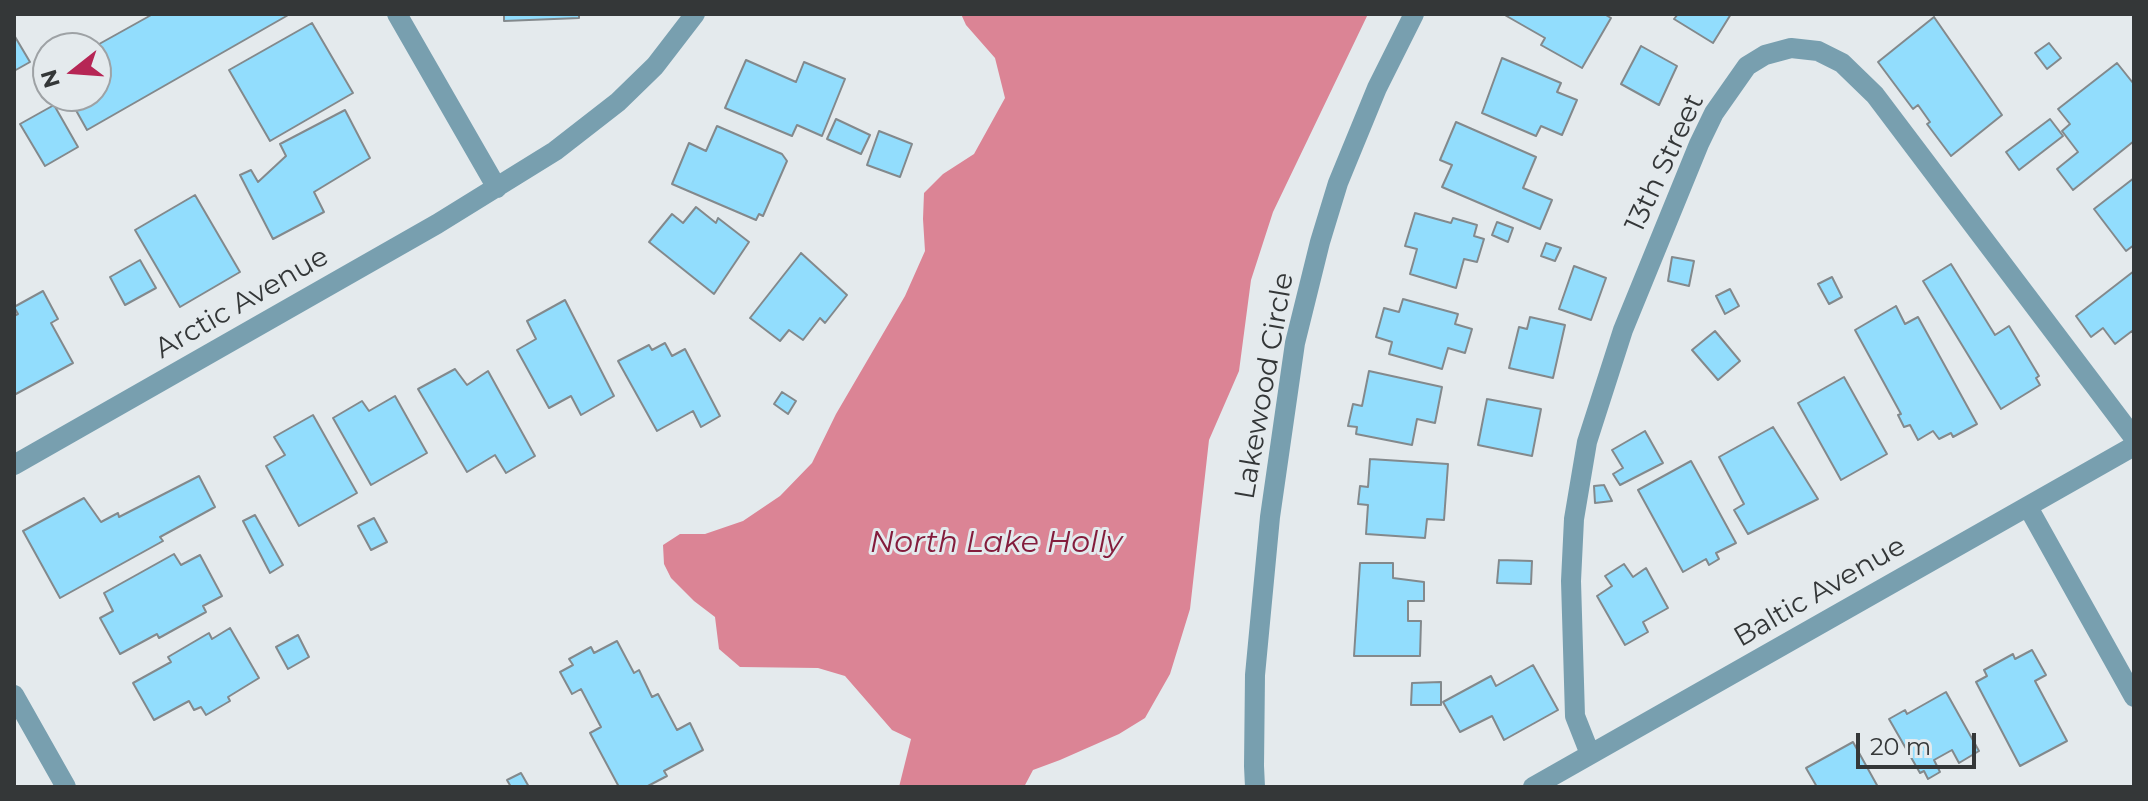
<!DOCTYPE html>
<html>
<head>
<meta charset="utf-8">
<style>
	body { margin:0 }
	#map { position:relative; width:2148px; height:801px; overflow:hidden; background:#e4eaed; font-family:Montserrat,sans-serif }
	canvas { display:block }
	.frame { position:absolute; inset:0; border:16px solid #343738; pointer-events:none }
	.north { position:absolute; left:32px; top:32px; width:80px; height:80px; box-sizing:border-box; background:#e4eaed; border:2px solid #9ea2a5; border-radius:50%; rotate:253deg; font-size:22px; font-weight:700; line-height:32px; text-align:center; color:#343738 }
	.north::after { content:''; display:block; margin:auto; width:28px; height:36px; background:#b62655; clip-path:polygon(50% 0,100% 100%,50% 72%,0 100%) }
	.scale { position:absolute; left:1856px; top:733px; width:120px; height:36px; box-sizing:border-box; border:4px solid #343738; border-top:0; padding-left:10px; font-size:24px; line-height:28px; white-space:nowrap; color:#343738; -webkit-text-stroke:6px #e4eaed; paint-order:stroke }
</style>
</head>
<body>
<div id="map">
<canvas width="2148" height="801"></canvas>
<div class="frame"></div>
<div class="north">N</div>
<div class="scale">20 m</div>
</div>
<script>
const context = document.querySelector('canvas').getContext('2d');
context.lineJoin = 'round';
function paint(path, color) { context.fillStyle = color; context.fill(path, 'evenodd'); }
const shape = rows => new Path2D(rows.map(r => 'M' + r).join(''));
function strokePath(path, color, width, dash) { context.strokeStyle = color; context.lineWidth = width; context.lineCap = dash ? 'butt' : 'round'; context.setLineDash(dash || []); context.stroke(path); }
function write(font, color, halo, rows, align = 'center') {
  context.font = font + ' Montserrat,sans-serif'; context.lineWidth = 6; context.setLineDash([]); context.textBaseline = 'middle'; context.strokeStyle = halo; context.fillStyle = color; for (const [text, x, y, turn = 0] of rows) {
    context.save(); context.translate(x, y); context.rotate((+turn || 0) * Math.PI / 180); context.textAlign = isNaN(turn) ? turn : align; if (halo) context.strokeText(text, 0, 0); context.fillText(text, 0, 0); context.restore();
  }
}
const water = shape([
	[961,14,1368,14,1273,212,1251,280,1239,371,1209,440,1190,609,1170,674,1145,718,1119,734,1060,760,1033,770,1024,787,899,787,911,739,892,730,845,676,818,668,740,667,719,649,715,617,694,601,671,578,664,564,663,545,680,534,705,534,743,521,780,496,812,463,836,414,905,296,925,251,923,219,924,193,943,174,974,154,1005,98,995,58,966,25]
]);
const building = shape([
	[153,14,290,14,87,130,68,96,96,96,96,48,92,48,153,14],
	[504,14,579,14,579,18,504,21,504,14],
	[1503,14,1604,14,1611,18,1582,68,1541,45,1545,38,1503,14],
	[1678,14,1731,14,1713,43,1674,19,1678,14],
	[1934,17,2002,115,1951,156,1927,124,1930,122,1918,105,1913,109,1878,62,1934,17],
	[312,23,353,93,270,141,229,70,312,23],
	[14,35,30,62,14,71,14,35],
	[2049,43,2061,58,2047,69,2035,53,2049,43],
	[1641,46,1677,66,1659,105,1621,84,1641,46],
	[1502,58,1561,83,1557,92,1577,100,1562,135,1541,126,1536,136,1482,113,1502,58],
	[746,60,796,82,804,62,845,79,822,136,797,125,792,136,725,108,746,60],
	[2117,63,2133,83,2134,82,2134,141,2073,190,2057,169,2078,152,2062,131,2070,124,2058,109,2117,63],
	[54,105,78,147,45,166,20,124,54,105],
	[345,110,370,158,314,192,324,212,273,239,240,175,251,170,258,182,286,156,280,144,345,110],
	[836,119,870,135,861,154,827,139,836,119],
	[2050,119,2063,136,2019,170,2006,152,2050,119],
	[1456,122,1536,157,1523,188,1552,200,1540,229,1442,187,1452,165,1440,160,1456,122],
	[717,126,782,154,787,161,763,216,759,214,756,220,672,184,689,143,706,151,717,126],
	[879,131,912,144,900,177,867,165,879,131],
	[2134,178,2134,245,2126,251,2094,209,2134,178],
	[195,195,240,272,180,307,135,230,195,195],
	[696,207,716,223,718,218,749,242,714,294,649,242,672,214,683,223,696,207],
	[1415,213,1451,223,1453,218,1477,225,1474,236,1484,239,1477,262,1464,259,1456,288,1410,274,1417,249,1405,246,1415,213],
	[1497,222,1513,228,1508,242,1492,235,1497,222],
	[1546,243,1561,248,1555,261,1541,256,1546,243],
	[801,253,847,295,825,323,820,318,803,340,789,330,780,341,750,318,801,253],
	[1672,257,1694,261,1689,286,1668,281,1672,257],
	[140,260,156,288,125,305,110,277,140,260],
	[1951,264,1995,335,2009,326,2039,376,2036,378,2040,385,2001,409,1923,281,1951,264],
	[1574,266,1606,278,1591,320,1559,309,1574,266],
	[2134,271,2134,334,2132,331,2115,344,2103,328,2091,337,2076,316,2134,271],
	[1832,277,1842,297,1829,304,1818,284,1832,277],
	[1730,289,1739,306,1725,314,1716,296,1730,289],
	[43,291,58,319,51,323,73,363,14,395,14,316,18,314,14,307,43,291],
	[1403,299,1458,314,1455,324,1472,329,1465,353,1448,348,1442,369,1389,354,1392,342,1376,337,1384,308,1399,312,1403,299],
	[565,300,614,396,581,415,571,396,549,408,517,350,536,339,527,321,565,300],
	[1896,306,1905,324,1918,317,1977,424,1953,437,1951,433,1939,439,1933,431,1918,440,1910,425,1904,427,1898,415,1901,414,1855,330,1896,306],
	[1530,317,1565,325,1553,378,1509,368,1519,327,1527,329,1530,317],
	[1715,331,1740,361,1718,380,1692,350,1715,331],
	[665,343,672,356,685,349,720,416,701,427,693,411,657,431,618,361,649,345,652,350,665,343],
	[455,369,467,385,488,371,535,456,506,473,495,455,467,472,418,389,455,369],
	[1369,371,1442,387,1435,423,1417,419,1412,445,1356,434,1357,427,1348,426,1353,404,1362,406,1369,371],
	[1844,377,1887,454,1841,480,1798,403,1844,377],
	[782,392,796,401,788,414,774,404,782,392],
	[395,396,427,453,371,485,333,418,362,401,369,411,395,396],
	[1487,399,1541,409,1532,456,1478,445,1487,399],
	[313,415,357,493,299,526,266,466,285,455,274,437,313,415],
	[1773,427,1818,499,1748,534,1734,510,1744,504,1719,457,1773,427],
	[1645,431,1663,463,1620,485,1613,474,1623,468,1612,450,1645,431],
	[1370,459,1448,464,1444,520,1427,519,1425,538,1366,534,1368,505,1358,504,1360,486,1368,487,1370,459],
	[1691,461,1736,543,1716,553,1719,559,1709,565,1706,559,1683,572,1638,490,1691,461],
	[199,476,215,507,160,537,163,541,60,598,23,531,84,498,101,522,118,513,119,517,199,476],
	[1604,485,1612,501,1595,503,1594,486,1604,485],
	[255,515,283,565,270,573,243,521,255,515],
	[374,518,387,542,371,550,358,526,374,518],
	[174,554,181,565,200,555,222,596,203,606,206,612,159,638,157,634,120,654,100,618,113,611,104,593,174,554],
	[1499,560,1532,561,1531,584,1497,583,1499,560],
	[1360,563,1393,563,1393,578,1424,582,1424,601,1408,601,1408,621,1421,621,1420,656,1354,656,1360,563],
	[1624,564,1633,577,1646,568,1668,608,1643,622,1648,632,1625,645,1597,596,1612,586,1605,576,1624,564],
	[230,628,259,678,228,697,230,701,206,715,201,707,194,710,189,701,154,720,133,683,171,662,168,657,209,633,212,639,230,628],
	[298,635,309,657,288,669,276,647,298,635],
	[617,641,634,673,639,670,652,697,658,694,677,730,690,723,703,750,664,771,667,776,646,787,619,787,590,733,601,727,581,689,572,694,560,672,573,665,569,659,591,647,594,653,617,641],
	[2032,650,2046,675,2035,681,2067,741,2020,766,1976,682,1987,676,1984,670,2013,654,2015,659,2032,650],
	[1533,665,1558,710,1504,740,1492,716,1460,732,1443,702,1491,676,1496,686,1533,665],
	[1441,682,1441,705,1411,705,1412,683,1441,682],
	[1946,692,1979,751,1959,763,1952,750,1934,760,1940,772,1928,779,1924,771,1920,773,1889,719,1905,710,1907,714,1946,692],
	[1853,742,1878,787,1817,787,1806,768,1853,742],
	[521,773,529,787,511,787,507,780,521,773]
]);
const minor = shape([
	[397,14,497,188],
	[14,465,437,224,555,151,618,102,655,66,695,14],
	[2028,507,2134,697],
	[1590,754,1575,716,1571,581,1574,519,1587,442,1623,330,1699,144,1714,113,1747,66,1765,55,1791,48,1818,51,1842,63,1875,95,2134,438],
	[1255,787,1254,766,1255,675,1270,517,1295,343,1320,242,1338,183,1377,88,1414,14],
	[1533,787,2134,446]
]);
const tertiary = shape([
	[14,695,66,787]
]);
const streetNames = [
	["13th Street",1665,163,-65],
	["Arctic Avenue",242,303,-30],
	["Lakewood Circle",1265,386,-80],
	["Baltic Avenue",1820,592,-30]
];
const waterNames = [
	["North Lake Holly",996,543]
];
paint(water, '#db8495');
paint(building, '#92ddfd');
strokePath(building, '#83898c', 2);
strokePath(minor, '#789faf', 20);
strokePath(tertiary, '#789faf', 20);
write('28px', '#343738', '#e4eaed', streetNames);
write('italic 30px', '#831c3c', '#e4eaed', waterNames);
</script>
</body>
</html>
